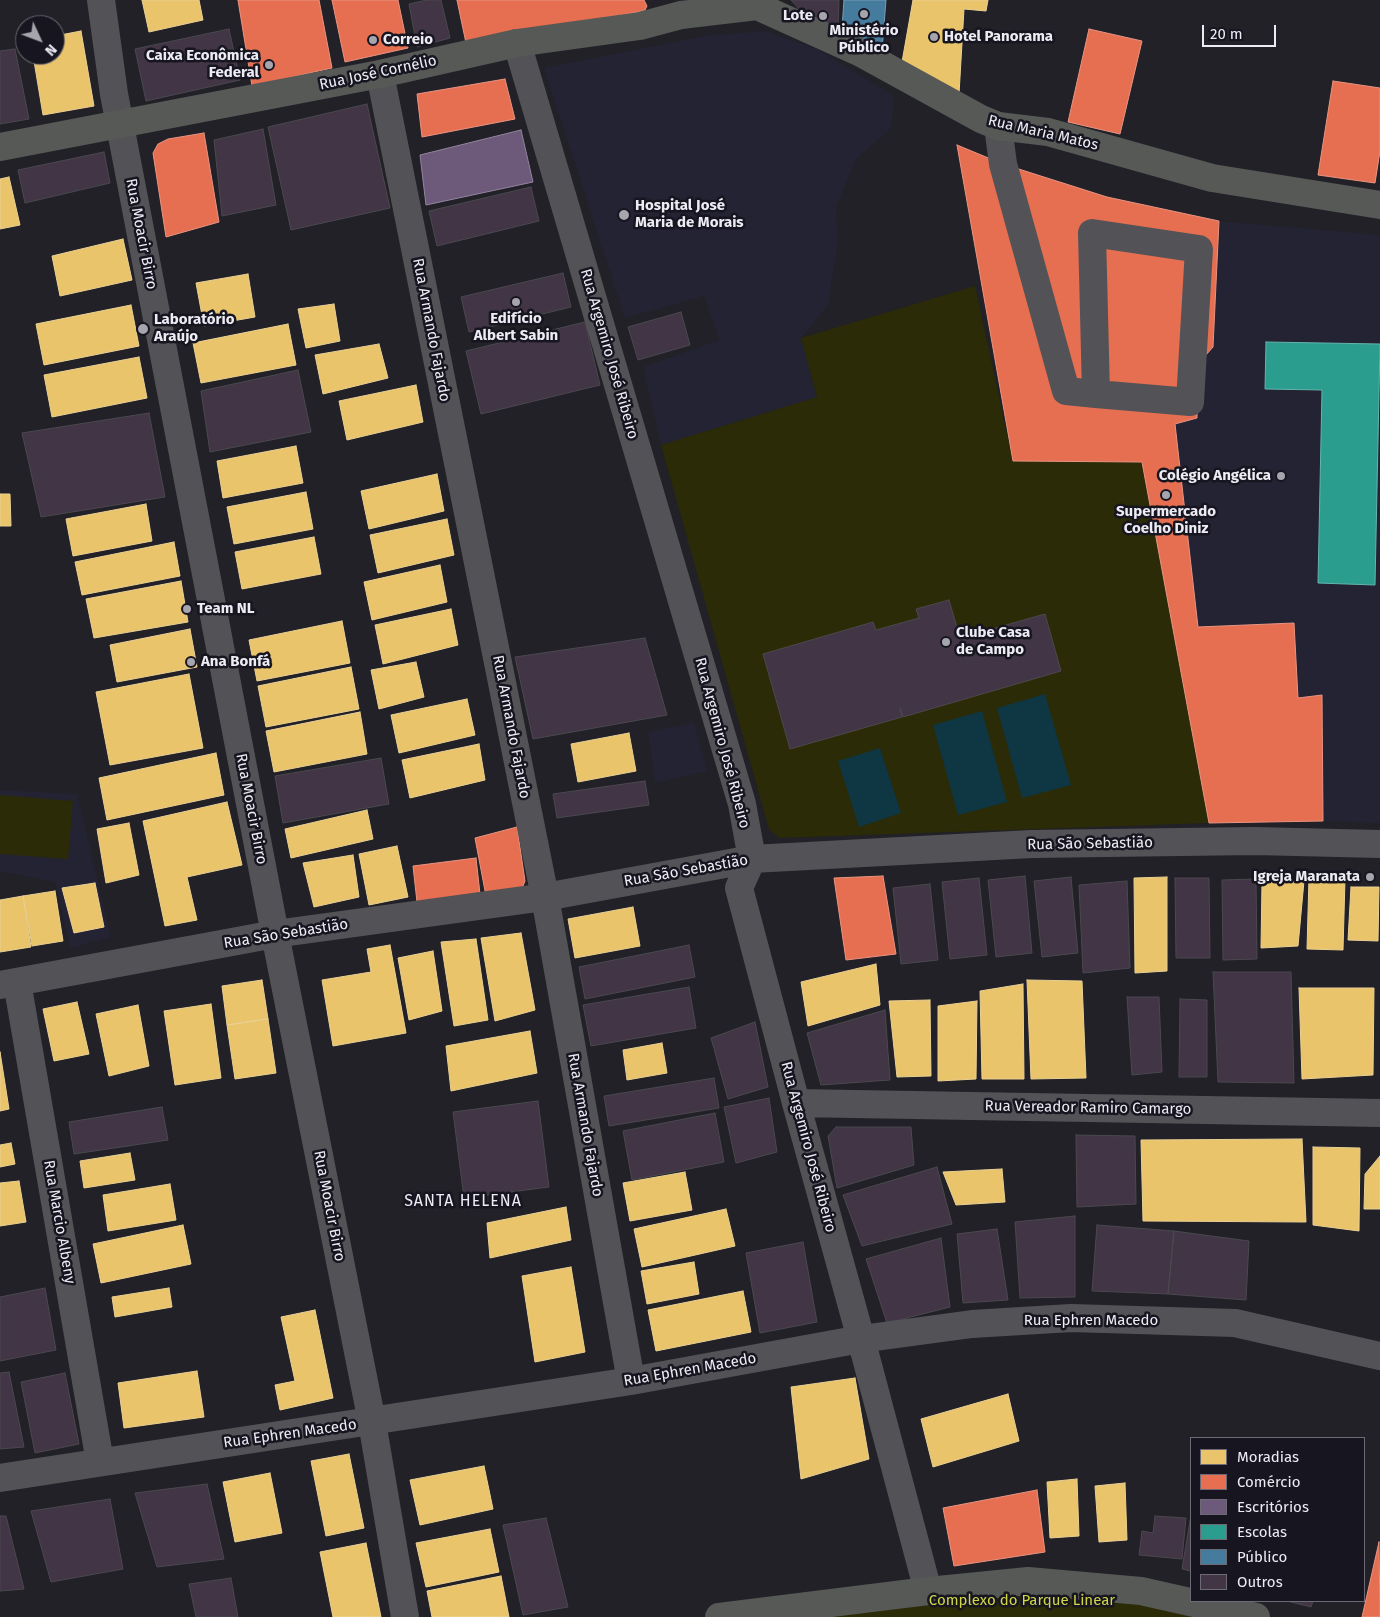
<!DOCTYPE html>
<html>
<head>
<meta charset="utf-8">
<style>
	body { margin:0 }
	#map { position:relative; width:1380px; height:1617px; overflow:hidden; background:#212127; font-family:"Fira Sans",sans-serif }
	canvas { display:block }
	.legend { position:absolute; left:1190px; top:1437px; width:175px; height:165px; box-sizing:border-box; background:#161520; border:1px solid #6c6b75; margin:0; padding:6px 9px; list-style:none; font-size:15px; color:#edecf5 }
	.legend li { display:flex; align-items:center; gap:10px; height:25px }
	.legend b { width:25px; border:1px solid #6c6b75 }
	.north { position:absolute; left:15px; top:15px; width:50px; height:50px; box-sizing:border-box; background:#161520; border:1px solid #6c6b75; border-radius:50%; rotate:133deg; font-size:14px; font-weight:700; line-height:20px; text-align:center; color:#edecf5 }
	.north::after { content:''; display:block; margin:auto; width:18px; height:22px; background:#a6a5ad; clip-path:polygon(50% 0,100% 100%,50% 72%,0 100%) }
	.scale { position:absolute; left:1202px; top:25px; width:74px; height:22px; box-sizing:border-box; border:2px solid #edecf5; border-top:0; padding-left:6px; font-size:15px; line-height:18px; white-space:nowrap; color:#edecf5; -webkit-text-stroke:4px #161520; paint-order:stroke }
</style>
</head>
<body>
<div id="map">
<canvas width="1380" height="1617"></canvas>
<ul class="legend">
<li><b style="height:14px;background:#e9c46a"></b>Moradias</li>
<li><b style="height:14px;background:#e76f51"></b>Comércio</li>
<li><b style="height:14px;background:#6d597a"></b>Escritórios</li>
<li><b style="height:14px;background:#2a9d8f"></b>Escolas</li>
<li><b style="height:14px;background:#457b9d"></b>Público</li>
<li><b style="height:14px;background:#413546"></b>Outros</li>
</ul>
<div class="north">N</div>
<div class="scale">20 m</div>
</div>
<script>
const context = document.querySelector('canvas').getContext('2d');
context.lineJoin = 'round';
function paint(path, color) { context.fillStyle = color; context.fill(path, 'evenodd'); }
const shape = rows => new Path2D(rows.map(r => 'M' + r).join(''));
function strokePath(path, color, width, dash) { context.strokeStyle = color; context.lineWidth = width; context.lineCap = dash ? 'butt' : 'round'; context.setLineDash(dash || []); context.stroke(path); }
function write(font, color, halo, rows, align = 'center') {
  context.font = font + ' "Fira Sans",sans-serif'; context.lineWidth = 5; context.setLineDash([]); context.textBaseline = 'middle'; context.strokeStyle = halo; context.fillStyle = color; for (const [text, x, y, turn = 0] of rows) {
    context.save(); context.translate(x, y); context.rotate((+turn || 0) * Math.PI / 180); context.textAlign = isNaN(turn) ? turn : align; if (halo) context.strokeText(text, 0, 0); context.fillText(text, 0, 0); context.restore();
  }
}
const built = shape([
	[764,31,817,49,894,96,891,128,856,159,836,207,838,242,828,305,801,338,817,397,661,445,643,367,719,340,704,296,625,318,544,68,705,36],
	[1219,221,1380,235,1380,823,1323,821,1322,696,1298,698,1293,623,1198,627,1175,424,1197,418,1198,364,1213,347],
	[694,722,707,771,655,783,648,732],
	[0,790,77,794,111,937,70,948,55,882,0,871]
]);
const green = shape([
	[975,286,1013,461,1142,462,1209,823,779,838,769,829,661,445,817,397,801,338],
	[0,795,73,801,68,859,0,854],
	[1028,1584,1242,1617,751,1617]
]);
const water = shape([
	[1045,694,1071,785,1022,798,997,708],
	[982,711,1007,802,958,815,933,725],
	[880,748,901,813,859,827,838,761]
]);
const homes = shape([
	[142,0,199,0,203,20,149,32,142,0],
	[913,0,988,0,986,11,964,9,959,94,902,62,913,0],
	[81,31,94,106,43,115,33,55,55,55,55,36,81,31],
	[9,177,20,225,0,229,0,179,9,177],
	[123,239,132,280,60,296,52,256,123,239],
	[248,274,255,317,204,326,196,283,248,274],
	[334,304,340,341,306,348,298,309,334,304],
	[131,305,139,346,44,365,36,324,131,305],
	[288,324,296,365,201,383,193,343,288,324],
	[379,344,388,378,323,394,315,355,379,344],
	[139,357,147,398,52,417,44,375,139,357],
	[416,385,423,422,347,440,339,401,416,385],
	[296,446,303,483,223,498,217,461,296,446],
	[437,474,444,511,369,529,361,491,437,474],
	[306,492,313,529,234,544,227,507,306,492],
	[0,494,10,494,11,526,0,526,0,494],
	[146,504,152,541,73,556,66,519,146,504],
	[447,519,454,555,378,573,370,535,447,519],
	[314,537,321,574,242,589,235,552,314,537],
	[174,542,180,576,82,595,75,562,174,542],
	[440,565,447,602,372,620,364,582,440,565],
	[181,581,188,622,94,638,86,599,181,581],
	[451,609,458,645,383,664,375,625,451,609],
	[342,621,350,663,257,681,249,640,342,621],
	[190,629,197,667,117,682,110,645,190,629],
	[416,662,424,697,379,709,371,670,416,662],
	[351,667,359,709,266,727,258,686,351,667],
	[189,674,203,748,110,765,96,692,189,674],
	[467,699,475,735,399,753,391,715,467,699],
	[360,712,367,754,274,772,266,731,360,712],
	[629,733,636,771,578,782,571,744,629,733],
	[479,744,485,780,410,798,402,760,479,744],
	[216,753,224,795,107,820,99,778,216,753],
	[227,802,242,865,187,877,197,920,165,926,143,821,227,802],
	[367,810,373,839,291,858,285,829,367,810],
	[129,823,139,875,106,883,97,829,129,823],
	[397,846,408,897,369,905,359,854,397,846],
	[353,855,359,897,314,907,303,863,353,855],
	[1167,877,1167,971,1135,973,1134,878,1167,877],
	[1309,878,1345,879,1343,950,1307,949,1309,878],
	[1304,881,1298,946,1261,948,1262,883,1304,881],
	[95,883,104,927,74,933,62,888,95,883],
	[1351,887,1379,887,1378,941,1348,940,1351,887],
	[55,891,63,941,32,946,23,896,55,891],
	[23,896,31,947,0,952,0,900,23,896],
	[633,907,640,946,575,958,568,919,633,907],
	[521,933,535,1010,495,1021,481,938,521,933],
	[476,939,488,1020,454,1026,441,942,476,939],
	[390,945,406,1033,333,1046,322,980,371,972,367,949,390,945],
	[433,951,442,1011,409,1020,398,958,433,951],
	[876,964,880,1005,808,1026,801,982,876,964],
	[262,980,268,1019,227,1025,222,986,262,980],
	[1027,980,1082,981,1086,1078,1031,1079,1027,980],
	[1023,984,1024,1079,982,1079,980,991,1023,984],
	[1299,988,1374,988,1373,1075,1302,1079,1299,988],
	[930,1000,931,1076,897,1077,889,1001,930,1000],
	[977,1001,976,1079,938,1081,938,1006,977,1001],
	[77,1002,89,1054,54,1061,43,1009,77,1002],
	[211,1004,221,1078,175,1085,164,1011,211,1004],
	[138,1005,149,1066,109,1076,96,1014,138,1005],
	[268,1019,276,1073,235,1079,227,1025,268,1019],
	[530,1031,537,1073,451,1091,446,1046,530,1031],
	[662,1043,667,1073,627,1080,623,1050,662,1043],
	[0,1052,9,1109,0,1111,0,1052],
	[1302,1139,1306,1222,1143,1221,1141,1140,1302,1139],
	[11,1143,15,1164,0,1167,0,1145,11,1143],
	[1313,1147,1360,1148,1359,1231,1313,1225,1313,1147],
	[130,1153,135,1180,84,1188,80,1161,130,1153],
	[1380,1156,1380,1209,1364,1209,1365,1174,1380,1156],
	[1002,1169,1005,1202,956,1205,943,1172,1002,1169],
	[685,1172,692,1210,630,1221,623,1183,685,1172],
	[19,1181,26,1222,0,1226,0,1183,19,1181],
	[170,1184,176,1220,108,1231,103,1195,170,1184],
	[566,1207,571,1240,490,1258,487,1223,566,1207],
	[726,1209,735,1246,642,1267,634,1229,726,1209],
	[183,1225,191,1264,101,1283,93,1244,183,1225],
	[694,1262,699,1294,647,1304,641,1271,694,1262],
	[571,1267,585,1352,535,1362,522,1276,571,1267],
	[169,1288,172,1307,115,1317,112,1297,169,1288],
	[743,1291,751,1332,656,1351,648,1310,743,1291],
	[315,1310,333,1398,280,1410,275,1385,295,1381,281,1317,315,1310],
	[197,1371,204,1417,124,1428,118,1383,197,1371],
	[855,1378,869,1459,801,1479,791,1387,855,1378],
	[1008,1394,1019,1441,933,1467,921,1419,1008,1394],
	[349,1454,364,1528,326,1536,311,1461,349,1454],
	[484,1466,493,1509,420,1525,410,1480,484,1466],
	[270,1473,282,1533,235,1542,223,1482,270,1473],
	[1077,1479,1079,1536,1050,1538,1047,1482,1077,1479],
	[1125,1483,1127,1540,1099,1542,1095,1486,1125,1483],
	[490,1529,499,1572,426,1587,416,1543,490,1529],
	[366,1543,381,1617,333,1617,320,1552,366,1543],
	[501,1576,509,1617,432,1617,427,1591,501,1576]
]);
const shops = shape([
	[238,0,319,0,332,68,252,86,238,0],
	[332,0,398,0,408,48,345,62,332,0],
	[457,0,644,0,647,6,645,10,638,12,466,43,457,0],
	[1089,29,1142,41,1120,134,1068,122,1089,29],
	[505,79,515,119,422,137,417,94,505,79],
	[1333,81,1380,88,1380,151,1375,183,1318,175,1333,81],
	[204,133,219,222,166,237,153,153,158,144,168,139,204,133],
	[957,145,1003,164,1107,197,1219,221,1213,347,1198,364,1197,418,1175,424,1198,627,1294,623,1298,698,1322,695,1323,821,1209,823,1142,462,1013,461,957,145],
	[517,827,525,881,521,891,486,896,475,838,517,827],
	[476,858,480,894,417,902,413,866,476,858],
	[883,876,896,954,846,960,834,878,883,876],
	[1037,1490,1045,1552,954,1566,943,1508,1037,1490],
	[1379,1542,1380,1617,1362,1617,1379,1542]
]);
const offices = shape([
	[521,130,533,182,426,205,420,155,521,130]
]);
const schools = shape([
	[1266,342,1380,344,1375,585,1318,583,1322,390,1265,389,1266,342]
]);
const public = shape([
	[844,0,886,0,882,50,842,28,844,0]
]);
const building = shape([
	[427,0,441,0,450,38,417,47,409,4,427,0],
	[791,0,839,0,838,30,800,10,791,0],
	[229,29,240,80,146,101,135,49,229,29],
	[15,49,29,119,0,124,0,51,15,49],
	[367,104,390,208,291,230,268,127,367,104],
	[263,129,276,205,222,216,214,140,263,129],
	[104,152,110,183,25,203,18,170,104,152],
	[531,187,539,221,437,246,429,211,531,187],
	[563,273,571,307,469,332,461,297,563,273],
	[681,312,690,345,638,360,628,327,681,312],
	[585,322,600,385,481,414,466,351,585,322],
	[298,370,311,432,210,452,201,391,298,370],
	[149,413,165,497,41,517,22,433,149,413],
	[949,600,960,638,1045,614,1061,671,903,717,900,708,902,717,790,749,763,654,873,622,876,630,919,618,916,609,949,600],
	[645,638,667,715,533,739,515,657,645,638],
	[381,758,389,804,283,823,275,776,381,758],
	[645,781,649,805,557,818,553,794,645,781],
	[1025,876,1032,953,996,957,988,880,1025,876],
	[1071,877,1078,953,1042,957,1034,881,1071,877],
	[979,878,987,955,950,959,942,882,979,878],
	[1175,878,1209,878,1210,958,1176,958,1175,878],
	[1256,879,1257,959,1223,960,1222,880,1256,879],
	[1127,881,1130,968,1083,973,1079,885,1127,881],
	[930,884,938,960,901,964,893,888,930,884],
	[689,945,695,977,585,999,579,967,689,945],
	[1213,972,1291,972,1294,1083,1218,1082,1213,972],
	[689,987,696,1028,591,1046,583,1005,689,987],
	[1127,997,1159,997,1162,1072,1132,1075,1127,997],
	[1180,999,1207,1000,1207,1077,1179,1077,1180,999],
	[885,1010,890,1080,821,1085,807,1033,885,1010],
	[755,1022,768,1087,728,1099,711,1038,755,1022],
	[714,1078,719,1108,609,1126,604,1096,714,1078],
	[769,1098,777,1152,736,1163,724,1107,769,1098],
	[538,1101,549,1187,464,1198,453,1112,538,1101],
	[162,1107,168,1140,74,1154,69,1122,162,1107],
	[715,1113,724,1162,632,1180,623,1131,715,1113],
	[836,1127,911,1127,914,1165,837,1188,828,1136,836,1127],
	[1076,1135,1135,1136,1136,1204,1077,1207,1076,1135],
	[937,1167,952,1224,862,1246,843,1195,937,1167],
	[1075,1216,1075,1297,1020,1298,1015,1222,1075,1216],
	[1097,1225,1174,1231,1168,1294,1092,1291,1097,1225],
	[997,1229,1008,1300,963,1303,957,1234,997,1229],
	[1174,1231,1249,1241,1246,1300,1168,1294,1174,1231],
	[941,1238,950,1307,887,1323,866,1259,941,1238],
	[803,1242,817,1322,760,1333,746,1253,803,1242],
	[45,1288,56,1350,0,1361,0,1297,45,1288],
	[9,1372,24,1447,0,1449,0,1373,9,1372],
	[65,1373,79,1444,35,1453,21,1382,65,1373],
	[207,1484,224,1559,157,1567,135,1493,207,1484],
	[110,1499,123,1569,51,1582,31,1511,110,1499],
	[1191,1515,1191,1571,1182,1569,1191,1515],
	[0,1516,6,1516,24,1589,0,1591,0,1516],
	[1155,1516,1186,1518,1182,1559,1139,1555,1142,1531,1153,1533,1155,1516],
	[546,1518,568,1607,523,1615,503,1525,546,1518],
	[231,1578,238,1617,196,1617,189,1584,231,1578],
	[1287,1601,1313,1601,1311,1607,1287,1601]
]);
const minor = shape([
	[101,0,114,94,275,934,372,1422,405,1617],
	[517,43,742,804,752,859,739,888,796,1103,861,1339,928,1591],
	[380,74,545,897,631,1381],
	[998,126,1003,164,1066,391,1096,394,1190,402,1199,249,1092,233,1096,394],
	[17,982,100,1462],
	[0,985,275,934,545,897,752,859,1032,844,1255,841,1380,844],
	[796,1103,1380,1113],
	[0,1478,631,1381,861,1339,972,1324,1071,1318,1235,1323,1380,1356]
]);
const major = shape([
	[757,6,861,53,981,119,998,126,1048,132,1212,178,1380,205],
	[0,147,380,74,517,43,640,26,681,15,757,6],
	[719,1617,928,1591,1028,1581,1141,1591,1256,1617]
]);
const markers = [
	[864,14,5,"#a6a5ad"],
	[823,16,5,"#a6a5ad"],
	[934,37,5,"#a6a5ad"],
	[373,40,5,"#a6a5ad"],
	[269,65,5,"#a6a5ad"],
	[624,215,6,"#a6a5ad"],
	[516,302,5,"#a6a5ad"],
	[143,329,6,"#a6a5ad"],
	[1281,476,5,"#a6a5ad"],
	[1166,495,5,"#a6a5ad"],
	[187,609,5,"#a6a5ad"],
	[946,642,5,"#a6a5ad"],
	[191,662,5,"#a6a5ad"],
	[1370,877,5,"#a6a5ad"]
];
const poiNames = [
	["Lote",813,16,"right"],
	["Ministério",864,31,"center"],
	["Público",864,48,"center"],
	["Hotel Panorama",944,37],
	["Correio",383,40],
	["Caixa Econômica",259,56,"right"],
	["Federal",259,73,"right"],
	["Hospital José",635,206],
	["Maria de Morais",635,223],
	["Edifício",516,319,"center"],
	["Albert Sabin",516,336,"center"],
	["Laboratório",154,320],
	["Araújo",154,337],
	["Colégio Angélica",1271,476,"right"],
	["Supermercado",1166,512,"center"],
	["Coelho Diniz",1166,529,"center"],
	["Team NL",197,609],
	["Clube Casa",956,633],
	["de Campo",956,650],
	["Ana Bonfá",201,662],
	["Igreja Maranata",1360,877,"right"]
];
const streetNames = [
	["Rua José Cornélio",378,73,-12],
	["Rua Maria Matos",1043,133,13],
	["Rua Moacir Birro",141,234,79],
	["Rua Armando Fajardo",431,330,79],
	["Rua Argemiro José Ribeiro",609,354,74],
	["Rua Armando Fajardo",511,727,79],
	["Rua Argemiro José Ribeiro",722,743,75],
	["Rua Moacir Birro",251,809,79],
	["Rua São Sebastião",1090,844,-1],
	["Rua São Sebastião",686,871,-10],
	["Rua São Sebastião",286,934,-9],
	["Rua Vereador Ramiro Camargo",1088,1108,1],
	["Rua Armando Fajardo",585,1125,80],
	["Rua Argemiro José Ribeiro",808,1147,75],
	["Rua Moacir Birro",329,1206,79],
	["Rua Marcio Albeny",59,1222,80],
	["Rua Ephren Macedo",1091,1321],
	["Rua Ephren Macedo",690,1370,-10],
	["Rua Ephren Macedo",290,1434,-8]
];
const parkNames = [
	["Complexo do Parque Linear",1022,1601]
];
const neighbourhoodNames = [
	["SANTA HELENA",463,1202]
];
paint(built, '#242333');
paint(green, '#2b2b07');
paint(water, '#0f3643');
paint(homes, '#e9c46a');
strokePath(homes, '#ead094', 1);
paint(shops, '#e76f51');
strokePath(shops, '#e99482', 1);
paint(offices, '#6d597a');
strokePath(offices, '#93859f', 1);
paint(schools, '#2a9d8f');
strokePath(schools, '#64b5ae', 1);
paint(public, '#457b9d');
strokePath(public, '#779db7', 1);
paint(building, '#413546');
strokePath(building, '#4b494e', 1);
strokePath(minor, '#535357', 28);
strokePath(major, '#575957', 28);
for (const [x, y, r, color] of markers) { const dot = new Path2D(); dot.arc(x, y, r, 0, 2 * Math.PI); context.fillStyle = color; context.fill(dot); strokePath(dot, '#161520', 2); }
write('bold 15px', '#edecf5', '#161520', poiNames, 'left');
write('15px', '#edecf5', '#161520', streetNames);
write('15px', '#d1d648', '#161520', parkNames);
context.letterSpacing = '1px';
write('16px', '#edecf5', '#161520', neighbourhoodNames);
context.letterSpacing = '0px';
</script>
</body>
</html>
